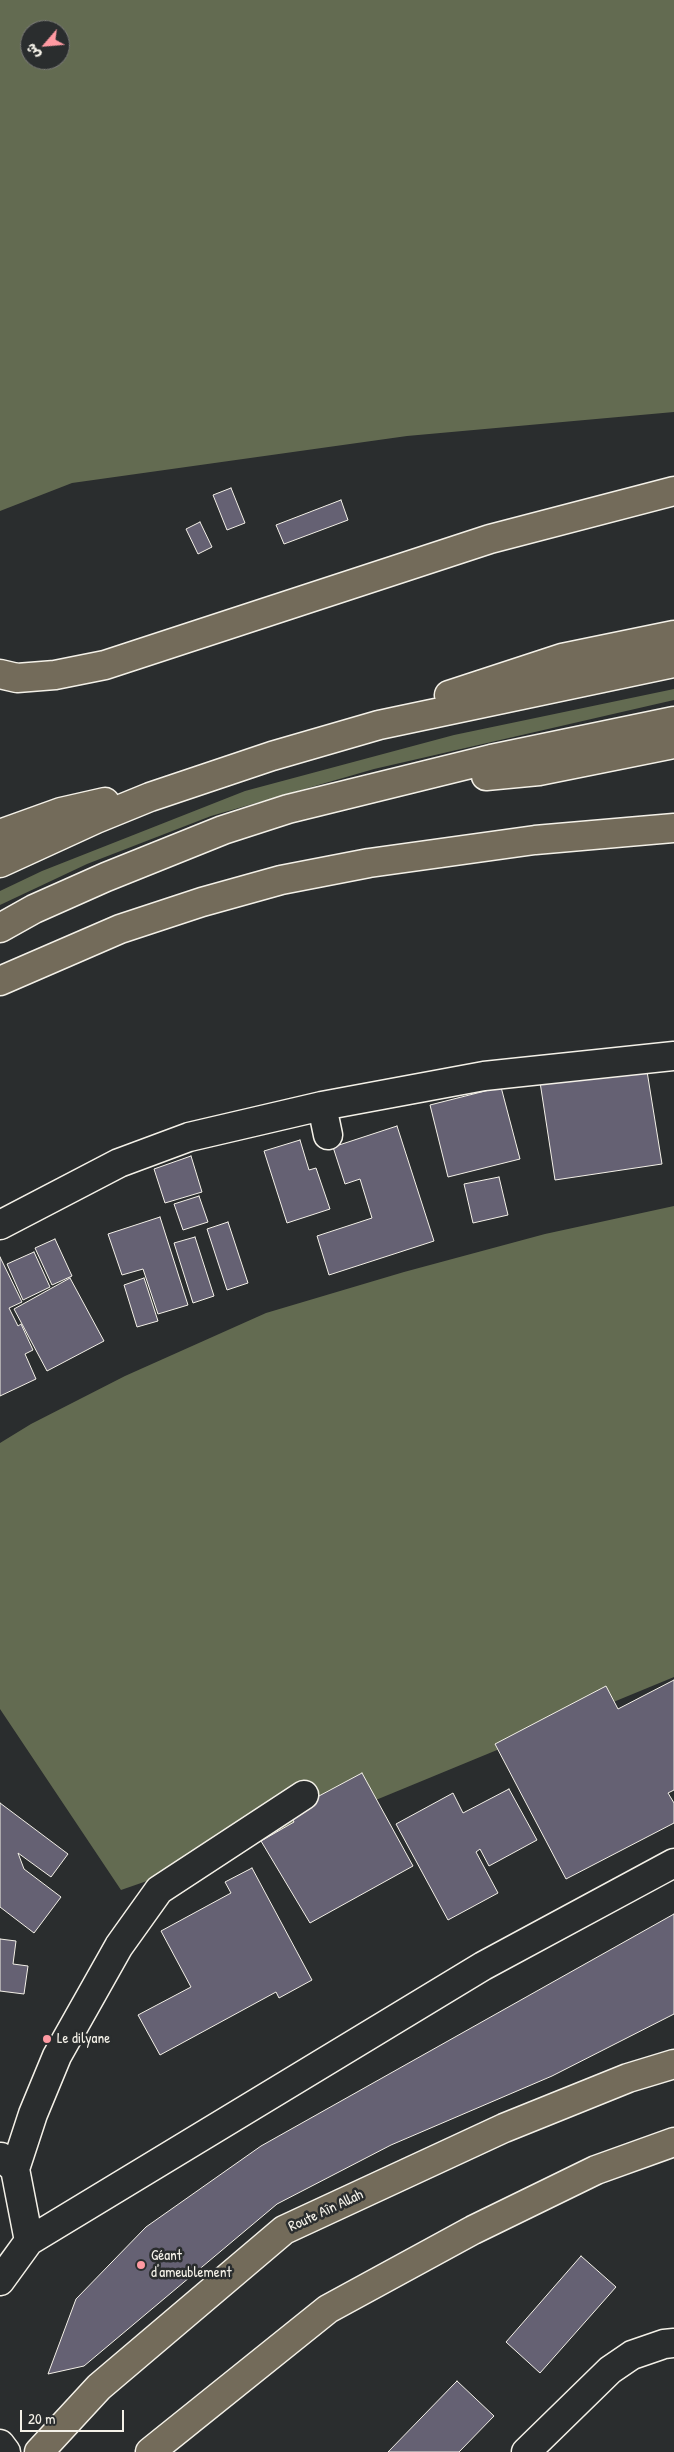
<!DOCTYPE html>
<html>
<head>
<meta charset="utf-8">
<style>
	body { margin:0 }
	#map { position:relative; width:674px; height:2452px; overflow:hidden; background:#2a2d2e; font-family:"Patrick Hand","Playpen Sans Arabic",sans-serif }
	canvas { display:block }
	.north { position:absolute; left:20px; top:20px; width:50px; height:50px; box-sizing:border-box; background:#2a2d2e; border:1px solid #7b7b78; border-radius:50%; rotate:243deg; font-size:14px; font-weight:700; line-height:20px; text-align:center; color:#f4f1e8 }
	.north::after { content:''; display:block; margin:auto; width:18px; height:22px; background:#ff9aa2; clip-path:polygon(50% 0,100% 100%,50% 72%,0 100%) }
	.scale { position:absolute; left:20px; top:2410px; width:104px; height:22px; box-sizing:border-box; border:2px solid #f4f1e8; border-top:0; padding-left:6px; font-size:15px; line-height:18px; white-space:nowrap; color:#f4f1e8; -webkit-text-stroke:4px #2a2d2e; paint-order:stroke }
</style>
</head>
<body>
<div id="map">
<canvas width="674" height="2452"></canvas>
<div class="north">ش</div>
<div class="scale">20 m</div>
</div>
<script>
const context = document.querySelector('canvas').getContext('2d');
context.lineJoin = 'round';
function paint(path, color) { context.fillStyle = color; context.fill(path, 'evenodd'); }
const shape = rows => new Path2D(rows.map(r => 'M' + r).join(''));
function strokePath(path, color, width, dash) { context.strokeStyle = color; context.lineWidth = width; context.lineCap = dash ? 'butt' : 'round'; context.setLineDash(dash || []); context.stroke(path); }
function write(font, color, halo, rows, align = 'center') {
  context.font = font + ' "Patrick Hand",sans-serif'; context.lineWidth = 5; context.setLineDash([]); context.textBaseline = 'middle'; context.strokeStyle = halo; context.fillStyle = color; for (const [text, x, y, turn = 0] of rows) {
    context.save(); context.translate(x, y); context.rotate((+turn || 0) * Math.PI / 180); context.textAlign = isNaN(turn) ? turn : align; if (halo) context.strokeText(text, 0, 0); context.fillText(text, 0, 0); context.restore();
  }
}
const green = shape([
	[0,0,674,0,674,412,407,436,72,483,0,511],
	[30,30,60,30,60,60,30,60],
	[674,689,674,700,374,769,211,816,87,864,0,905,0,891,42,871,245,791,454,735],
	[674,1206,674,1677,354,1809,121,1890,0,1709,0,1443,31,1424,125,1376,266,1313,404,1272,545,1234]
]);
const building = shape([
	[231,488,245,523,227,530,213,495,231,488],
	[341,500,348,520,284,544,276,525,341,500],
	[200,522,212,547,198,554,186,529,200,522],
	[646,1065,662,1164,555,1180,540,1082,646,1065],
	[501,1087,520,1159,448,1177,430,1105,501,1087],
	[397,1126,434,1241,329,1275,317,1236,372,1218,360,1179,345,1184,333,1147,397,1126],
	[300,1140,309,1170,316,1168,330,1209,287,1223,264,1151,300,1140],
	[191,1156,202,1192,165,1203,154,1169,191,1156],
	[499,1177,508,1215,473,1223,464,1184,499,1177],
	[199,1196,208,1222,183,1230,174,1204,199,1196],
	[160,1217,188,1305,158,1314,143,1269,122,1275,108,1234,160,1217],
	[228,1222,248,1283,227,1290,207,1229,228,1222],
	[195,1237,214,1296,193,1303,174,1243,195,1237],
	[55,1239,72,1276,52,1285,35,1248,55,1239],
	[34,1252,50,1287,23,1300,7,1264,34,1252],
	[0,1257,22,1302,9,1308,18,1326,21,1324,33,1350,25,1354,36,1379,0,1396,0,1257],
	[70,1278,104,1341,47,1371,14,1309,70,1278],
	[144,1278,158,1321,137,1327,124,1285,144,1278],
	[674,1680,674,1790,668,1793,674,1803,674,1823,566,1879,495,1744,606,1686,618,1709,674,1680],
	[362,1773,413,1866,310,1923,261,1841,294,1822,289,1812,362,1773],
	[509,1789,537,1840,489,1866,480,1849,476,1852,498,1893,448,1920,396,1824,453,1793,463,1813,509,1789],
	[0,1803,68,1854,51,1877,18,1853,24,1869,61,1897,34,1933,0,1907,0,1803],
	[252,1868,312,1980,279,1998,276,1992,160,2055,138,2015,191,1987,161,1931,231,1893,225,1882,252,1868],
	[674,1914,674,2014,552,2076,391,2145,277,2204,84,2366,48,2374,76,2299,146,2227,261,2146,674,1914],
	[0,1939,16,1941,13,1964,28,1966,24,1994,0,1991,0,1939],
	[581,2256,616,2287,540,2373,506,2342,581,2256],
	[457,2381,494,2416,459,2452,388,2452,457,2381]
]);
const minor = shape([
	[322,1106,328,1135],
	[0,1225,119,1163,189,1137,322,1106,484,1076,674,1056],
	[15,2169,33,2114,57,2056,119,1946,159,1890,304,1795],
	[29,2241,483,1966,674,1863],
	[0,2281,29,2241,15,2169,1,2157],
	[0,2444,6,2452],
	[526,2452,610,2370,632,2355,664,2344,674,2343]
]);
const major = shape([
	[39,2452,99,2387,284,2230,504,2128,628,2078,674,2064],
	[150,2452,328,2309,473,2230,596,2170,674,2142]
]);
const highway = shape([
	[0,674,17,678,55,675,105,665,490,539,674,491],
	[449,695,562,658,674,635],
	[486,776,539,771,674,744],
	[0,834,61,812,105,802],
	[0,863,96,819,150,797,272,756,379,725,674,663],
	[0,928,34,909,106,877,223,830,288,809,491,759,674,721],
	[0,981,120,929,202,902,281,880,369,863,535,840,674,828]
]);
const markers = [
	[47,2039,5,"#ff9aa2"],
	[141,2265,5,"#ff9aa2"]
];
const poiNames = [
	["Le dilyane",57,2039],
	["Géant",151,2256],
	["d'ameublement",151,2273]
];
const streetNames = [
	["Route Aîn Allah",326,2211,-25]
];
paint(green, '#636b51');
paint(building, '#656173');
strokePath(building, '#f4f1e8', 1);
strokePath(minor, '#f4f1e8', 31);
strokePath(major, '#f4f1e8', 31);
strokePath(highway, '#f4f1e8', 31);
strokePath(minor, '#2a2d2e', 28);
strokePath(major, '#736b5a', 28);
strokePath(highway, '#736b5a', 28);
for (const [x, y, r, color] of markers) { const dot = new Path2D(); dot.arc(x, y, r, 0, 2 * Math.PI); context.fillStyle = color; context.fill(dot); strokePath(dot, '#2a2d2e', 2); }
write('15px', '#f4f1e8', '#2a2d2e', poiNames, 'left');
write('15px', '#f4f1e8', '#2a2d2e', streetNames);
</script>
</body>
</html>
